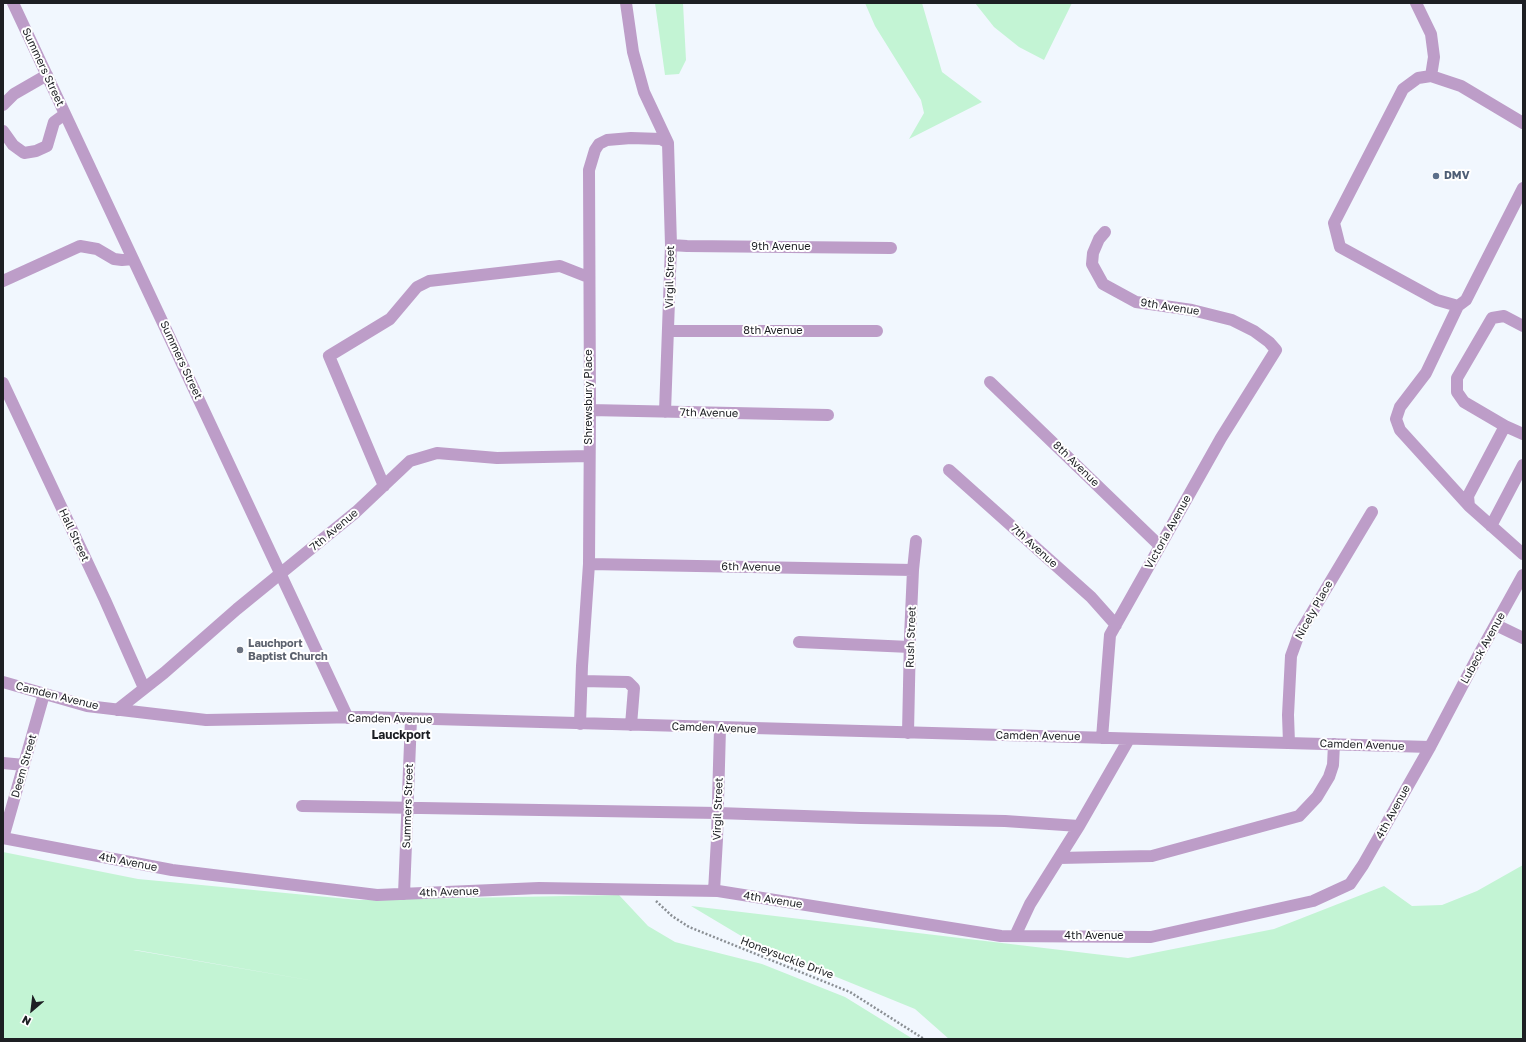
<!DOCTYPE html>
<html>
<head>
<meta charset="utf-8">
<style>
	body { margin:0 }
	#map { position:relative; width:1526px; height:1042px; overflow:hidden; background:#f1f7fe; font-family:"Golos Text",sans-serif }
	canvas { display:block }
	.frame { position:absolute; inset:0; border:4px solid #1d1f23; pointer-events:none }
	.north { position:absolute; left:12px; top:990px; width:40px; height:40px; -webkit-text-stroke:3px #fff; paint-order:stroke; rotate:208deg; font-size:11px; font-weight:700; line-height:16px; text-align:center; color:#1d1f23 }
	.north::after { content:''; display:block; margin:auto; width:14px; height:18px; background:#1d1f23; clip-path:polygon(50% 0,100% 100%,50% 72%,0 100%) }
</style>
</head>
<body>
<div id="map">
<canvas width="1526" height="1042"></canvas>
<div class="frame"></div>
<div class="north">N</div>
</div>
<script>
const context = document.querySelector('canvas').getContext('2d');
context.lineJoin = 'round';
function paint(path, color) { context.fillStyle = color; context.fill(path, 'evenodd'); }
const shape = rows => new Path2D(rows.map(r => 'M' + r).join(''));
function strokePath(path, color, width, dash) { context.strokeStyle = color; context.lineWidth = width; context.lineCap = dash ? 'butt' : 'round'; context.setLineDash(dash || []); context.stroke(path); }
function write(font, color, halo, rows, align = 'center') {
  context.font = font + ' "Golos Text",sans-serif'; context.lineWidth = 4; context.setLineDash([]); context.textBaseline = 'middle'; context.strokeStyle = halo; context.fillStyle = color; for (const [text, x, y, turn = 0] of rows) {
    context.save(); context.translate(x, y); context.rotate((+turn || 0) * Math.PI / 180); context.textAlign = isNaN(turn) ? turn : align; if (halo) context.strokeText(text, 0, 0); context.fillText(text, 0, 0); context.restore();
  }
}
const green = shape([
	[655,3,683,3,686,60,679,74,665,75],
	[865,3,922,3,942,72,982,102,909,139,924,113,921,100,875,26],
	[975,3,1072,3,1044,60,1019,47,994,27],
	[3,852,138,879,359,900,619,895,648,926,675,942,762,964,845,997,913,1039,3,1039],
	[133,950,136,950,320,982],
	[1523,865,1523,1039,949,1039,915,1009,753,943,691,906,1128,958,1274,929,1384,886,1412,906,1442,905,1477,891]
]);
const path = shape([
	[656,901,672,916,689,927,850,992,924,1039]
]);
const minor = shape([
	[13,3,348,718],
	[626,3,633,52,644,92,668,143,671,245,665,412],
	[1416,3,1431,34,1434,57,1431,76],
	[3,105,14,94,47,75],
	[1523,123,1461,86,1431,76,1418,78,1403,89,1334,223,1340,247,1437,300,1458,306,1466,300,1523,188],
	[3,131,13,145,24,153,36,151,47,146,54,122,65,114],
	[671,245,687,246,891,248],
	[3,281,80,246,97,249,114,259,122,260,133,259],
	[1458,306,1426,373,1400,407,1396,419,1400,430,1469,506],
	[669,331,877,331],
	[990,382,1160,546],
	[3,383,105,600,144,688],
	[590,410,828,415],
	[1505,426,1464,402,1457,392,1457,378,1492,318,1504,316,1523,326],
	[1523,434,1505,426,1468,496,1469,506,1523,554],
	[949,470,1091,597,1116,625],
	[384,486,329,356,390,319,417,287,429,281,560,266,588,277],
	[1491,526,1523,465],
	[589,564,913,570],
	[1496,625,1523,638],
	[799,642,910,647],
	[582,681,628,682,634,688,631,725],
	[3,682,87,706,206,720,363,717,1430,747],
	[117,710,164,673,237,609,356,512,410,461,437,453,497,458,589,456],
	[580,724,582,666,589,564,590,410,589,170,595,150,599,144,607,140,631,138,661,139,668,143],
	[908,733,910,637,913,570,916,541],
	[1102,738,1110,635,1221,438,1276,350,1269,342,1254,331,1232,320,1192,310,1136,302,1103,284,1092,264,1093,253,1099,239,1105,232],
	[1289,743,1288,715,1291,656,1299,634,1372,512],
	[3,763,24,765],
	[302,806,718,813,861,818,1005,821,1079,826],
	[3,838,172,870,377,895,539,888,718,891,1001,936,1151,937,1313,901,1350,884,1363,865,1430,747,1478,656,1523,575],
	[3,838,44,694],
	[1059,858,1152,856,1299,816,1317,797,1329,777,1333,765,1334,744],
	[714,891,717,839,720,728],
	[404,894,411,719],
	[1015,936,1030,904,1079,826,1129,739]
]);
const markers = [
	[1436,176,4,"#5c6f8a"],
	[240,650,4,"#6b7280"]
];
const streetNames = [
	["Summers Street",43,67,65],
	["9th Avenue",781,247],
	["Virgil Street",670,277,-89],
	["9th Avenue",1170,307,9],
	["8th Avenue",773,331],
	["Summers Street",181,360,65],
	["Shrewsbury Place",589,397,-90],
	["7th Avenue",709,413,1],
	["8th Avenue",1076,464,44],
	["7th Avenue",334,530,-40],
	["Victoria Avenue",1168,532,-61],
	["Hall Street",74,535,65],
	["7th Avenue",1034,546,42],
	["6th Avenue",751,567,1],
	["Nicely Place",1314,610,-61],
	["Rush Street",911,637,-88],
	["Lubeck Avenue",1483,648,-61],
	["Camden Avenue",57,696,14],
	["Camden Avenue",390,719,1],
	["Camden Avenue",714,728,2],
	["Camden Avenue",1038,736,1],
	["Camden Avenue",1362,745,2],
	["Deem Street",24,766,-74],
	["Summers Street",408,806,-88],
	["Virgil Street",718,809,-88],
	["4th Avenue",1393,812,-61],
	["4th Avenue",128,862,11],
	["4th Avenue",449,892,-2],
	["4th Avenue",773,900,9],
	["4th Avenue",1094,936],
	["Honeysuckle Drive",787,958,21]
];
const serviceNames = [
	["DMV",1444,176]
];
const worshipNames = [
	["Lauchport",248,644],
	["Baptist Church",248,657]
];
const neighbourhoodNames = [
	["Lauckport",401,735]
];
paint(green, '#c3f4d4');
strokePath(path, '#8a8f94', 2.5, [2, 2]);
strokePath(minor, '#bd9dc8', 12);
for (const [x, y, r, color] of markers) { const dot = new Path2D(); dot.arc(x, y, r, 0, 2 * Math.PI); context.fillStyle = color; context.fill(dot); strokePath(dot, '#fff', 1.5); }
write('11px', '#1d1f23', '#fff', streetNames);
write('bold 11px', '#4e5e75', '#fff', serviceNames, 'left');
write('bold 11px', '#5b616d', '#fff', worshipNames, 'left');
write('bold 12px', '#1d1f23', '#fff', neighbourhoodNames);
</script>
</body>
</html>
